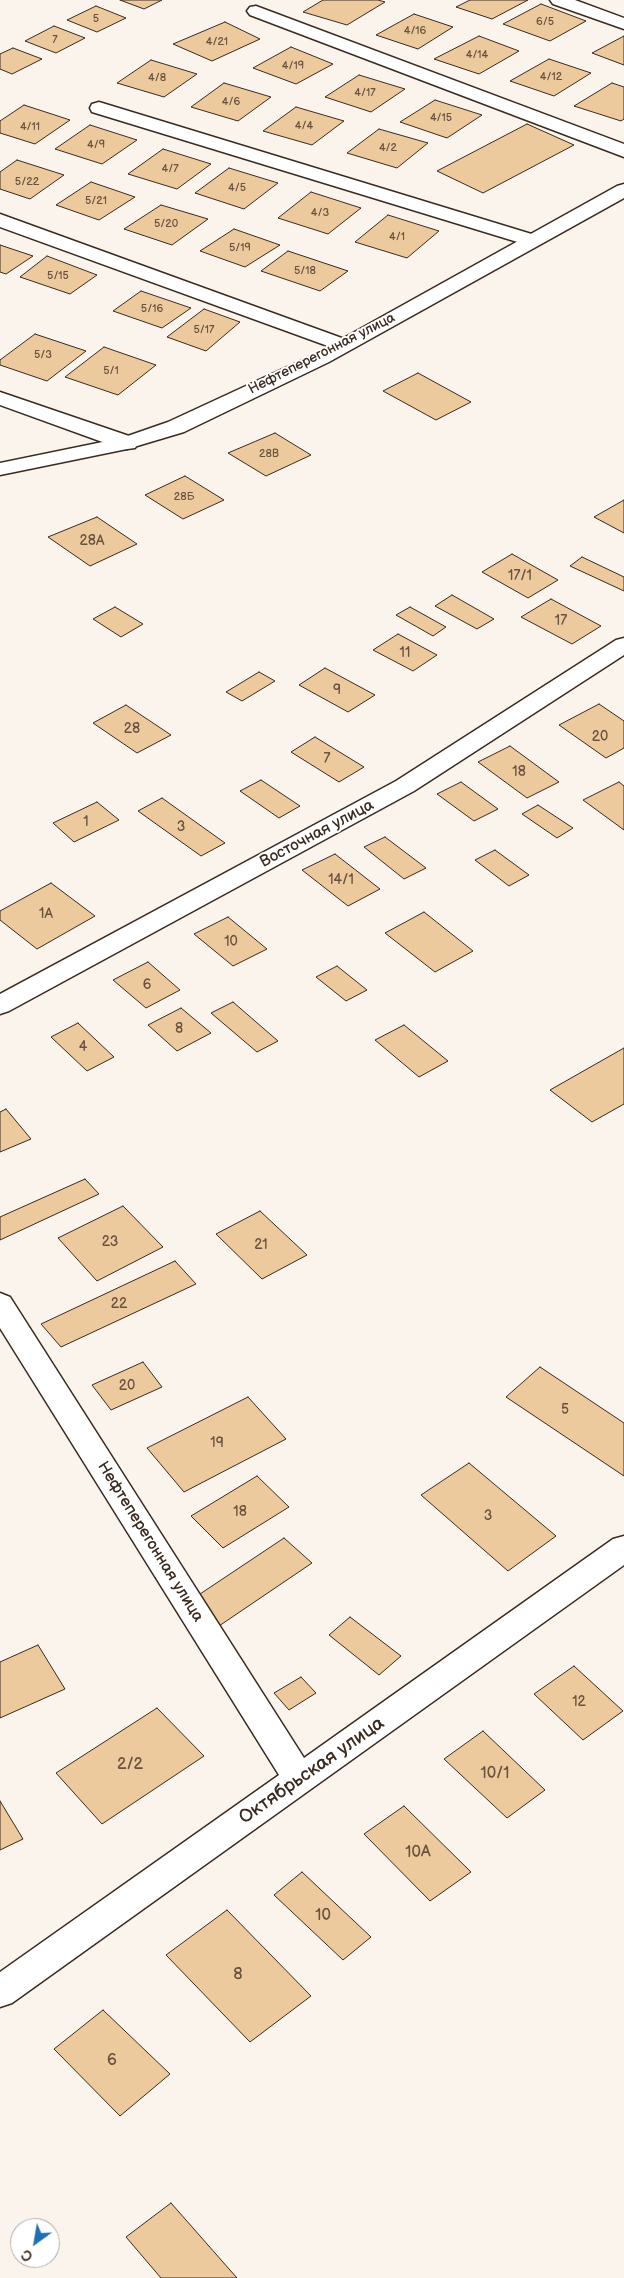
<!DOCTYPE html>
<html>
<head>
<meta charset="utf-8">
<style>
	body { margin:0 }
	#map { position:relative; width:624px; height:2278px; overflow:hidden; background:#fbf4ec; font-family:"Balsamiq Sans",sans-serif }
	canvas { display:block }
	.north { position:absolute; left:10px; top:2218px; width:50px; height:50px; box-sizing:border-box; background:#fff; border:1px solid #b1aaa5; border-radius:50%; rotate:212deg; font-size:14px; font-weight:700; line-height:20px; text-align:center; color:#3b2a1e }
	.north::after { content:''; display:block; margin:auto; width:18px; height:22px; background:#1f6fb2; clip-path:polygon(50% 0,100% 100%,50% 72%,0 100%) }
</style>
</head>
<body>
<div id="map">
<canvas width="624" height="2278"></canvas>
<div class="north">С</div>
</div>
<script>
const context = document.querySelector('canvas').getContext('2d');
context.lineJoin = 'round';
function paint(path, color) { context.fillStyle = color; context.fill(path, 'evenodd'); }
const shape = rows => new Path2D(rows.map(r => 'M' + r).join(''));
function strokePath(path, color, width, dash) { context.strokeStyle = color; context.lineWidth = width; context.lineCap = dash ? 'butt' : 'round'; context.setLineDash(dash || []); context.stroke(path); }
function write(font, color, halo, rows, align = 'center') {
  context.font = font + ' "Balsamiq Sans",sans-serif'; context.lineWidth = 4; context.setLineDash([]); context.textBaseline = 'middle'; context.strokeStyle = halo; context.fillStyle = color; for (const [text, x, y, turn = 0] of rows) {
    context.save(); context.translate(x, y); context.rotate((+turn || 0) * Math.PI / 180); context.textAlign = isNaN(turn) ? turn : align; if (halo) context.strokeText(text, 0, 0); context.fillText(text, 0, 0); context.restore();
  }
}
const building = shape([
	[120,0,162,0,144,9,120,0],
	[323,0,378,0,385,2,347,25,303,12,323,0],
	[470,0,528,0,492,19,456,7,470,0],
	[541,4,586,21,550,41,503,24,541,4],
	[96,6,126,18,97,32,67,20,96,6],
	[414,14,453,27,418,49,376,35,414,14],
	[225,22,260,39,212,61,173,44,225,22],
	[54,26,85,38,56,53,25,41,54,26],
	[479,36,519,51,479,74,434,59,479,36],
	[624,36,624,65,592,53,624,36],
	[291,47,333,64,296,84,253,68,291,47],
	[13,48,42,59,12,74,0,69,0,54,13,48],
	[549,59,591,73,554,96,510,81,549,59],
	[151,60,197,74,164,97,117,83,151,60],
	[359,75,405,89,371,112,325,97,359,75],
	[224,83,271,97,238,121,191,107,224,83],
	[612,83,624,87,624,119,621,121,574,106,612,83],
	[435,100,482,115,447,138,400,122,435,100],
	[24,105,70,120,35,144,0,133,0,121,24,105],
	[296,107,344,121,312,145,263,131,296,107],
	[527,124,574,145,483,193,437,171,527,124],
	[90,125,137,140,102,164,55,149,90,125],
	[379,129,428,143,397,168,347,153,379,129],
	[163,149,211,164,177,189,128,174,163,149],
	[17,160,64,175,30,199,0,189,0,172,17,160],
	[229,168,278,183,244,209,195,193,229,168],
	[91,182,135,197,99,220,56,205,91,182],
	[311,192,361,208,328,234,278,218,311,192],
	[161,205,208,219,172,245,124,229,161,205],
	[388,215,439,231,407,258,355,242,388,215],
	[234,229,280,245,245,267,200,251,234,229],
	[0,245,33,256,6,274,0,272,0,245],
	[288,251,348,271,320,291,261,271,288,251],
	[47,256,97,275,70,294,20,277,47,256],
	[141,291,191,308,162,328,113,311,141,291],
	[204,309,240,322,206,351,167,337,204,309],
	[35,334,86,351,47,381,0,365,0,360,35,334],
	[104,347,156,365,118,395,65,377,104,347],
	[418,373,471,402,436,420,383,391,418,373],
	[275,433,311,455,266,476,228,453,275,433],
	[185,476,224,500,183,519,145,495,185,476],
	[624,500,624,533,594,517,624,500],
	[97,517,137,544,90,566,48,537,97,517],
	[512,554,558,580,528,598,482,572,512,554],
	[582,557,624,577,624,591,570,566,582,557],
	[452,595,494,619,477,629,435,606,452,595],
	[551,599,601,626,572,644,521,617,551,599],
	[115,607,143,624,121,637,93,619,115,607],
	[410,607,446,627,433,636,396,615,410,607],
	[398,634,437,655,413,671,373,650,398,634],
	[325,668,375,695,348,712,299,685,325,668],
	[259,672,275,681,242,701,226,692,259,672],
	[599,704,624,721,624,748,606,758,559,725,599,704],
	[126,705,171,735,137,753,93,723,126,705],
	[315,737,364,767,339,782,291,752,315,737],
	[510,746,559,782,527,798,478,762,510,746],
	[261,780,300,806,279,818,240,791,261,780],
	[461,782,498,809,474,821,437,794,461,782],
	[619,782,624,786,624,830,583,800,619,782],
	[162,798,225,843,201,856,138,811,162,798],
	[97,802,119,820,74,842,53,823,97,802],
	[538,805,573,828,557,838,522,814,538,805],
	[385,837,426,868,404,879,364,847,385,837],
	[495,850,529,875,509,886,475,860,495,850],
	[335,854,380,889,348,906,302,870,335,854],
	[51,883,95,916,37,949,0,920,0,911,51,883],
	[424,912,473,951,435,972,385,933,424,912],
	[228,917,267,949,233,966,194,934,228,917],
	[148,962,180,990,146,1008,113,980,148,962],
	[337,966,367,990,346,1001,316,977,337,966],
	[233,1002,278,1041,257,1052,211,1013,233,1002],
	[181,1008,211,1033,177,1051,148,1025,181,1008],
	[78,1023,114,1057,87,1071,51,1037,78,1023],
	[404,1025,448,1061,419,1077,375,1040,404,1025],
	[624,1048,624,1104,592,1122,550,1090,624,1048],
	[6,1109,31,1139,0,1152,0,1112,6,1109],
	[85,1179,99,1194,0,1240,0,1217,85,1179],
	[123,1206,163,1247,97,1281,58,1238,123,1206],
	[260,1211,307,1255,262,1279,216,1234,260,1211],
	[175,1261,196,1284,61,1347,41,1324,175,1261],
	[143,1362,162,1387,111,1410,92,1385,143,1362],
	[540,1367,624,1423,624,1476,506,1397,540,1367],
	[248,1397,286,1439,184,1492,147,1448,248,1397],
	[469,1463,556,1536,508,1571,421,1495,469,1463],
	[257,1476,289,1507,223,1548,191,1516,257,1476],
	[284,1538,312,1563,219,1626,191,1600,284,1538],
	[350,1617,401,1656,379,1675,329,1635,350,1617],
	[38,1645,65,1689,0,1718,0,1662,38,1645],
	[574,1666,623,1711,583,1740,534,1694,574,1666],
	[301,1677,316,1693,289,1710,274,1693,301,1677],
	[157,1708,204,1756,102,1824,56,1773,157,1708],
	[483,1731,545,1790,507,1818,444,1759,483,1731],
	[0,1801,23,1839,0,1850,0,1801],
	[404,1806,471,1872,430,1901,364,1834,404,1806],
	[302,1872,371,1937,343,1960,274,1895,302,1872],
	[227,1910,311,1996,250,2042,166,1955,227,1910],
	[103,2010,170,2074,120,2116,54,2049,103,2010],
	[171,2203,237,2278,161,2278,126,2237,171,2203]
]);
const lane = shape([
	[256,6,624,144,624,157,250,15,247,11,250,7,256,6]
]);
const street = shape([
	[550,0,575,0,624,18,624,29,553,4,550,0],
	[99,102,538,236,541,240,538,244,531,246,524,244,92,112,90,108,92,104,99,102],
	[0,214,350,341,353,345,350,349,343,351,336,349,0,227,0,214],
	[0,392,135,438,138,443,135,448,127,449,119,448,0,405,0,392],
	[624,638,624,655,414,791,9,1011,0,1014,0,994,396,781,616,640,624,638],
	[0,1293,10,1297,304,1758,613,1539,624,1536,624,1565,12,2003,0,2007,0,1972,279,1775,0,1328,0,1293]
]);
const secondary = shape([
	[624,184,624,198,329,362,184,432,127,449,0,475,0,463,122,438,168,422,315,354,617,186,624,184]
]);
const farNumbernames = [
	["5",96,19],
	["6/5",545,22],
	["4/16",415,31],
	["7",55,40],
	["4/21",217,42],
	["4/14",477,55],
	["4/19",293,66],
	["4/12",551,77],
	["4/8",157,78],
	["4/17",365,93],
	["4/6",231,102],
	["4/15",441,118],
	["4/4",304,126],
	["4/11",30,127],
	["4/9",96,145],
	["4/2",388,148],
	["4/7",170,169],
	["5/22",27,182],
	["4/5",237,188],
	["5/21",96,201],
	["4/3",320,213],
	["5/20",166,224],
	["4/1",397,237],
	["5/19",240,248],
	["5/18",305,271],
	["5/15",58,276],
	["5/16",152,309],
	["5/17",204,330],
	["5/3",43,355],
	["5/1",111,371],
	["28В",269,454],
	["28Б",184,497]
];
const farStreetnames = [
	["Нефтеперегонная улица",322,354,-27]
];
const numberNames = [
	["28А",92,541],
	["17/1",520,576],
	["17",561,621],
	["11",405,653],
	["9",337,690],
	["28",132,729],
	["20",600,737],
	["7",327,759],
	["18",519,772],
	["1",86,822],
	["3",181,827],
	["14/1",341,880],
	["1А",46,914],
	["10",231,942],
	["6",147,985],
	["8",179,1029],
	["4",83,1047],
	["23",110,1242],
	["21",261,1245],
	["22",119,1304],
	["20",127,1386],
	["5",565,1410],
	["19",217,1443],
	["18",240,1512],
	["3",488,1516],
	["12",579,1702]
];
const streetNames = [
	["Восточная улица",317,834,-28],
	["Нефтеперегонная улица",150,1542,58]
];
const nearNumbernames = [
	["2/2",130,1765],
	["10/1",495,1774],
	["10А",418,1853],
	["10",323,1916],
	["8",238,1975],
	["6",112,2061]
];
const nearStreetnames = [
	["Октябрьская улица",312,1771,-35]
];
paint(building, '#edc99e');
strokePath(building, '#3b2a1e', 1);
strokePath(lane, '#3b2a1e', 3);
strokePath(street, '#3b2a1e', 3);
strokePath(secondary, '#3b2a1e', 3);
paint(lane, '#fff');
paint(street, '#fff');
paint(secondary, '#fff');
write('11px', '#68523e', null, farNumbernames);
write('14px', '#3b2a1e', '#fff', farStreetnames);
write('14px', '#68523e', null, numberNames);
write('16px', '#3b2a1e', '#fff', streetNames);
write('16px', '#68523e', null, nearNumbernames);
write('19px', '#3b2a1e', '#fff', nearStreetnames);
</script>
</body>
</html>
